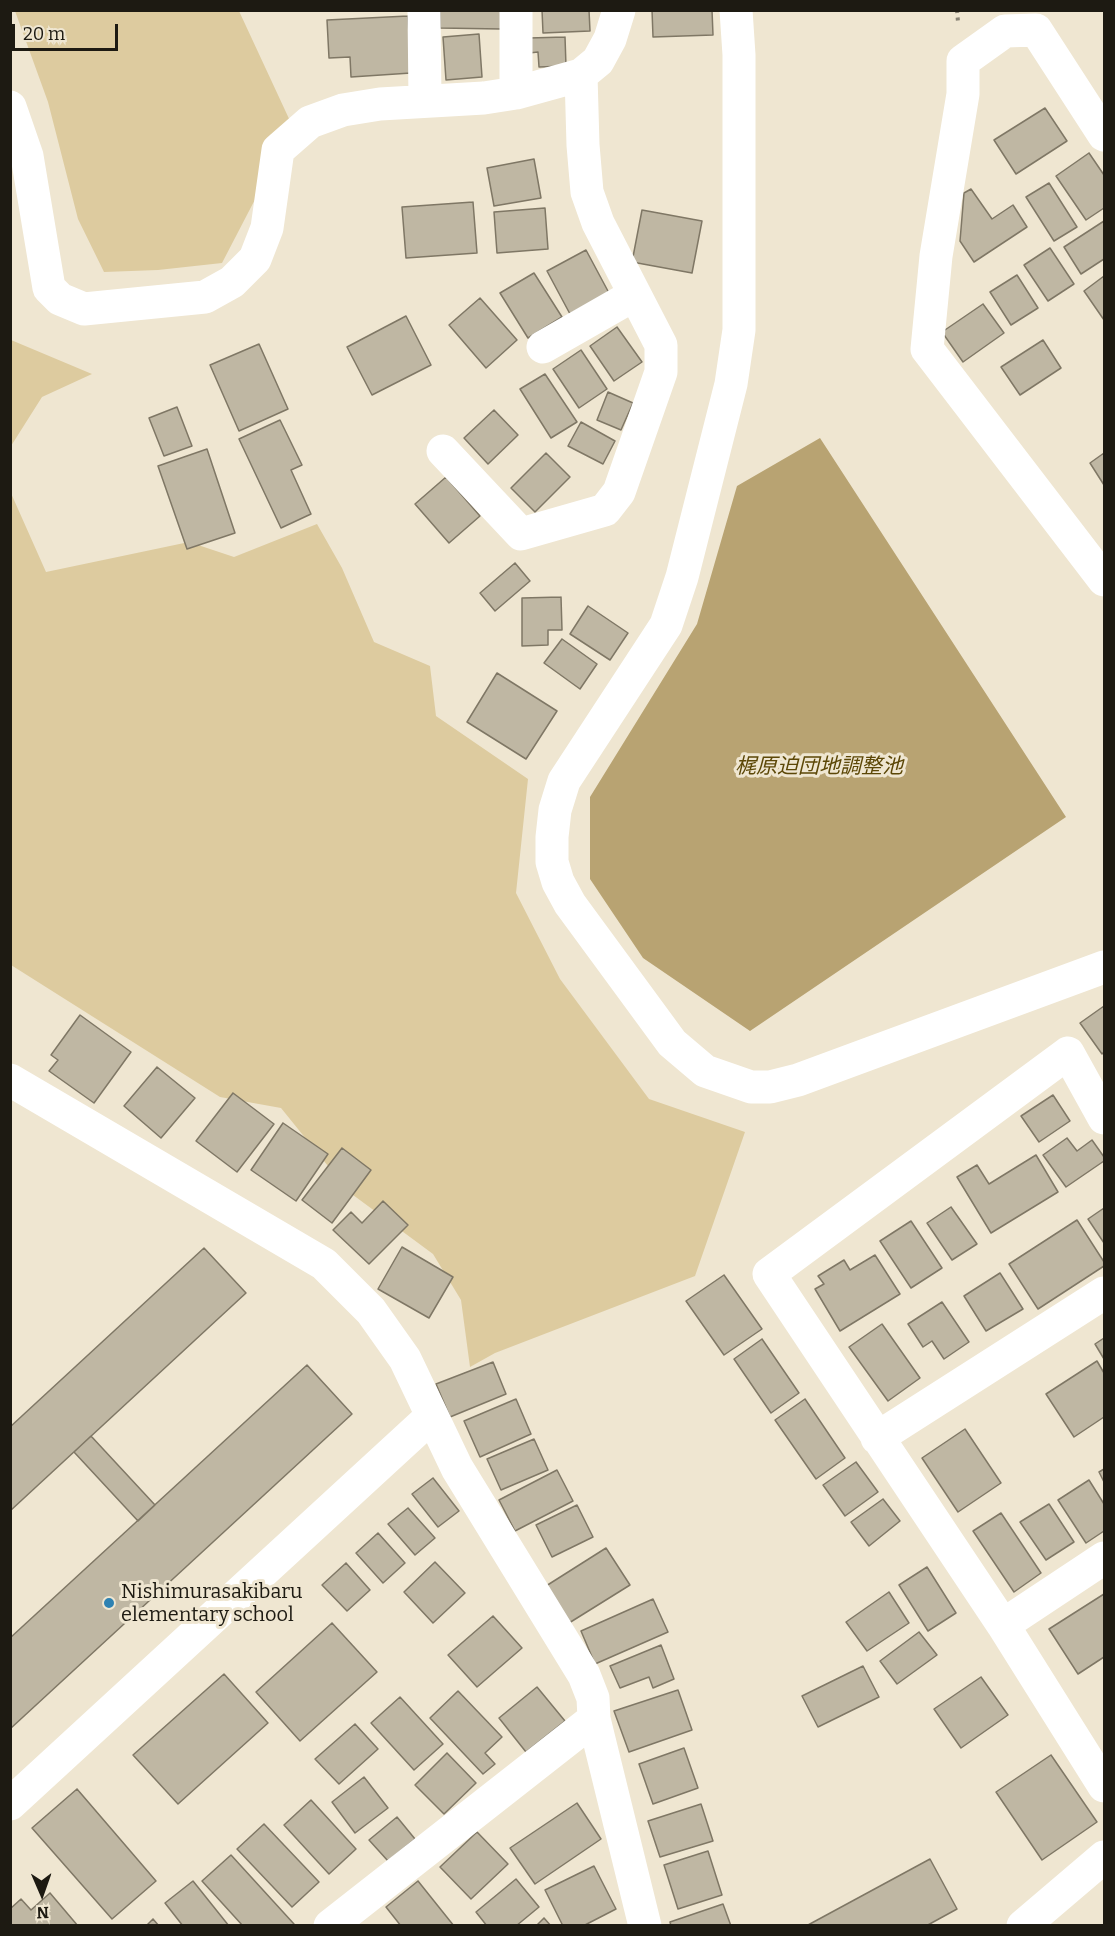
<!DOCTYPE html>
<html>
<head>
<meta charset="utf-8">
<style>
	body { margin:0 }
	#map { position:relative; width:1115px; height:1936px; overflow:hidden; background:#efe6d1; font-family:Bitter,serif }
	canvas { display:block }
	.frame { position:absolute; inset:0; border:12px solid #1d1a12; pointer-events:none }
	.north { position:absolute; left:12px; top:1864px; width:60px; height:60px; -webkit-text-stroke:4px #efe6d1; paint-order:stroke; rotate:178deg; font-size:16px; font-weight:700; line-height:24px; text-align:center; color:#1d1a12 }
	.north::after { content:''; display:block; margin:auto; width:21px; height:27px; background:#1d1a12; clip-path:polygon(50% 0,100% 100%,50% 72%,0 100%) }
	.scale { position:absolute; left:12px; top:24px; width:106px; height:27px; box-sizing:border-box; border:3px solid #1d1a12; border-top:0; padding-left:8px; font-size:18px; line-height:21px; white-space:nowrap; color:#1d1a12; -webkit-text-stroke:4px #efe6d1; paint-order:stroke }
</style>
</head>
<body>
<div id="map">
<canvas width="1115" height="1936"></canvas>
<div class="frame"></div>
<div class="north">N</div>
<div class="scale">20 m</div>
</div>
<script>
const context = document.querySelector('canvas').getContext('2d');
context.lineJoin = 'round';
function paint(path, color) { context.fillStyle = color; context.fill(path, 'evenodd'); }
const shape = rows => new Path2D(rows.map(r => 'M' + r).join(''));
function strokePath(path, color, width, dash) { context.strokeStyle = color; context.lineWidth = width; context.lineCap = dash ? 'butt' : 'round'; context.setLineDash(dash || []); context.stroke(path); }
function write(font, color, halo, rows, align = 'center') {
  context.font = font + ' Bitter,"Noto Sans JP",serif'; context.lineWidth = 6; context.setLineDash([]); context.textBaseline = 'middle'; context.strokeStyle = halo; context.fillStyle = color; for (const [text, x, y, turn = 0] of rows) {
    context.save(); context.translate(x, y); context.rotate((+turn || 0) * Math.PI / 180); context.textAlign = isNaN(turn) ? turn : align; if (halo) context.strokeText(text, 0, 0); context.fillText(text, 0, 0); context.restore();
  }
}
const green = shape([
	[15,11,239,11,291,123,262,186,222,263,158,270,104,272,78,219,48,102],
	[11,340,92,374,42,397,11,446],
	[10,491,46,572,189,542,234,557,317,524,342,568,374,642,430,666,436,716,528,779,516,893,560,979,649,1099,745,1132,695,1276,495,1353,470,1367,461,1300,433,1254,349,1192,281,1108,220,1097,11,965]
]);
const water = shape([
	[820,438,1066,817,750,1031,643,958,590,879,590,797,697,624,737,486]
]);
const building = shape([
	[440,10,501,10,501,29,440,28,440,10],
	[542,10,589,10,590,31,543,33,542,10],
	[652,10,712,10,713,35,653,37,652,10],
	[408,16,411,73,351,77,350,57,329,58,327,20,408,16],
	[479,34,482,77,446,80,443,37,479,34],
	[565,37,566,66,539,67,538,52,529,53,529,38,565,37],
	[1045,108,1067,141,1016,174,994,140,1045,108],
	[1089,153,1104,175,1104,208,1086,220,1056,176,1089,153],
	[534,159,541,198,494,206,487,168,534,159],
	[1049,183,1077,227,1054,241,1026,197,1049,183],
	[971,189,992,219,1013,205,1027,227,974,262,960,241,964,193,971,189],
	[473,202,477,253,406,258,402,207,473,202],
	[545,208,548,249,497,253,494,212,545,208],
	[642,210,702,221,692,273,632,262,642,210],
	[1104,221,1104,259,1081,274,1064,247,1104,221],
	[1050,248,1074,284,1048,301,1024,265,1050,248],
	[586,250,609,293,570,314,547,271,586,250],
	[534,273,562,317,528,338,500,293,534,273],
	[1017,275,1038,308,1011,325,990,292,1017,275],
	[1104,276,1104,320,1084,291,1104,276],
	[480,298,517,340,486,368,449,325,480,298],
	[983,304,1004,333,963,362,942,332,983,304],
	[406,316,431,365,372,395,347,347,406,316],
	[617,327,642,362,614,381,590,346,617,327],
	[1043,340,1061,368,1020,395,1001,367,1043,340],
	[259,344,288,409,239,431,210,365,259,344],
	[581,350,607,389,579,408,553,369,581,350],
	[545,374,577,422,551,438,520,389,545,374],
	[608,392,633,403,621,430,597,420,608,392],
	[177,407,192,446,164,456,149,418,177,407],
	[494,410,518,435,488,464,464,438,494,410],
	[280,420,302,465,291,470,311,514,281,528,239,439,280,420],
	[581,422,615,441,603,464,568,446,581,422],
	[207,449,235,533,187,549,158,466,207,449],
	[546,453,570,477,535,512,511,488,546,453],
	[1104,453,1104,485,1090,463,1104,453],
	[446,477,480,516,449,543,415,504,446,477],
	[515,563,530,581,495,611,480,593,515,563],
	[561,597,562,630,548,630,548,645,522,646,522,598,561,597],
	[588,606,628,633,610,660,570,634,588,606],
	[562,639,597,664,580,689,544,663,562,639],
	[497,673,557,711,526,759,467,722,497,673],
	[1104,1006,1104,1052,1102,1054,1080,1023,1104,1006],
	[80,1015,131,1052,94,1103,49,1071,58,1060,51,1055,80,1015],
	[157,1067,195,1098,161,1138,124,1106,157,1067],
	[233,1093,274,1124,237,1172,196,1141,233,1093],
	[1053,1095,1070,1121,1039,1142,1021,1116,1053,1095],
	[283,1123,328,1154,296,1201,251,1170,283,1123],
	[1067,1138,1077,1151,1092,1140,1104,1157,1104,1161,1066,1187,1043,1155,1067,1138],
	[342,1148,371,1170,332,1223,302,1200,342,1148],
	[1036,1155,1058,1192,991,1233,957,1177,977,1165,989,1184,1036,1155],
	[383,1201,408,1225,369,1264,333,1230,351,1212,362,1223,383,1201],
	[951,1207,977,1244,952,1260,927,1223,951,1207],
	[1104,1208,1104,1243,1088,1219,1104,1208],
	[1077,1220,1104,1262,1104,1266,1038,1309,1009,1264,1077,1220],
	[911,1221,942,1268,911,1288,880,1241,911,1221],
	[402,1247,453,1277,429,1318,378,1289,402,1247],
	[204,1248,246,1293,10,1511,10,1427,204,1248],
	[875,1255,900,1294,840,1331,815,1289,824,1284,818,1276,844,1260,850,1270,875,1255],
	[1000,1273,1023,1309,986,1331,964,1296,1000,1273],
	[724,1275,762,1329,724,1355,686,1301,724,1275],
	[942,1302,969,1342,944,1359,932,1341,923,1347,908,1324,942,1302],
	[882,1324,920,1378,888,1401,849,1347,882,1324],
	[1104,1338,1104,1359,1095,1344,1104,1338],
	[762,1339,799,1393,771,1413,734,1359,762,1339],
	[1097,1361,1104,1373,1104,1417,1074,1437,1046,1394,1097,1361],
	[493,1362,506,1394,450,1417,436,1384,493,1362],
	[307,1365,352,1414,10,1729,10,1638,307,1365],
	[516,1399,531,1434,480,1457,464,1421,516,1399],
	[805,1399,845,1458,816,1479,775,1420,805,1399],
	[965,1429,1001,1483,958,1512,922,1458,965,1429],
	[91,1436,155,1505,138,1521,74,1452,91,1436],
	[534,1439,548,1470,501,1490,487,1459,534,1439],
	[856,1462,878,1492,845,1516,823,1485,856,1462],
	[1104,1469,1104,1482,1099,1472,1104,1469],
	[557,1470,573,1501,515,1531,499,1500,557,1470],
	[433,1478,459,1511,438,1527,412,1494,433,1478],
	[1089,1480,1104,1504,1104,1531,1086,1543,1058,1500,1089,1480],
	[883,1499,900,1521,869,1546,851,1522,883,1499],
	[1049,1504,1074,1542,1046,1560,1020,1522,1049,1504],
	[577,1505,593,1537,552,1557,536,1525,577,1505],
	[408,1508,435,1538,415,1555,388,1524,408,1508],
	[1001,1513,1041,1573,1014,1592,973,1531,1001,1513],
	[378,1533,405,1563,383,1583,356,1553,378,1533],
	[606,1548,630,1585,569,1623,546,1586,606,1548],
	[435,1562,465,1593,433,1623,404,1592,435,1562],
	[346,1563,370,1590,347,1611,322,1585,346,1563],
	[927,1567,956,1613,928,1631,899,1585,927,1567],
	[889,1592,909,1623,867,1651,846,1622,889,1592],
	[1104,1594,1104,1657,1078,1674,1049,1629,1104,1594],
	[653,1599,668,1632,595,1664,581,1631,653,1599],
	[493,1616,522,1648,477,1687,448,1655,493,1616],
	[332,1623,377,1672,300,1741,256,1692,332,1623],
	[919,1632,937,1655,897,1684,880,1661,919,1632],
	[661,1645,674,1679,653,1688,649,1677,620,1688,610,1666,661,1645],
	[863,1666,879,1697,818,1727,802,1696,863,1666],
	[224,1674,268,1723,178,1804,133,1755,224,1674],
	[981,1677,1008,1715,961,1748,934,1709,981,1677],
	[537,1687,565,1721,526,1752,499,1718,537,1687],
	[678,1690,692,1730,629,1752,614,1711,678,1690],
	[458,1691,502,1737,485,1753,495,1764,483,1774,430,1718,458,1691],
	[400,1697,443,1744,414,1770,371,1723,400,1697],
	[355,1724,378,1749,339,1784,315,1759,355,1724],
	[684,1748,698,1788,653,1804,639,1764,684,1748],
	[447,1753,476,1783,444,1814,415,1785,447,1753],
	[1051,1755,1097,1822,1042,1860,996,1792,1051,1755],
	[364,1777,388,1808,355,1833,332,1802,364,1777],
	[77,1789,156,1881,112,1919,32,1828,77,1789],
	[311,1800,356,1849,329,1874,284,1825,311,1800],
	[577,1803,601,1839,535,1884,510,1848,577,1803],
	[701,1804,713,1841,660,1857,648,1821,701,1804],
	[397,1817,415,1839,388,1861,369,1840,397,1817],
	[264,1824,319,1882,292,1907,237,1849,264,1824],
	[477,1832,508,1864,471,1899,440,1867,477,1832],
	[708,1851,722,1895,678,1909,664,1865,708,1851],
	[231,1855,294,1924,292,1926,243,1926,202,1881,231,1855],
	[930,1859,957,1909,926,1926,808,1925,930,1859],
	[594,1866,616,1909,583,1926,563,1926,545,1890,594,1866],
	[516,1879,539,1907,516,1926,487,1926,476,1912,516,1879],
	[193,1881,229,1926,183,1926,165,1903,193,1881],
	[418,1881,454,1926,401,1926,386,1907,418,1881],
	[50,1893,78,1926,12,1926,10,1923,10,1909,21,1899,31,1910,50,1893],
	[723,1904,731,1926,671,1926,670,1922,723,1904],
	[544,1918,551,1926,536,1926,544,1918],
	[153,1919,159,1926,146,1926,153,1919]
]);
const path = shape([
	[957,10,958,22]
]);
const minor = shape([
	[424,10,425,101],
	[736,10,739,55,739,330,731,384,682,577,666,625,564,781,555,810,552,837,552,862,558,882,570,904,672,1043,705,1071,751,1087,770,1087,798,1080,1104,967],
	[516,93,516,10],
	[10,107,27,156,49,288,60,299,84,309,205,297,232,282,255,259,267,228,278,150,310,122,343,110,380,104,484,98,516,93,581,75,598,61,610,39,619,10],
	[1104,135,1036,30,1005,31,963,61,963,94,936,256,927,349,1104,580],
	[543,347,634,295],
	[443,451,521,534,605,510,619,492,661,372,661,345,598,223,587,192,583,145,581,75],
	[10,1080,324,1264,371,1311,405,1359,457,1468,584,1675,593,1698,594,1719,645,1926],
	[1104,1118,1068,1053,769,1274,1003,1625,1104,1786],
	[877,1438,1104,1293],
	[1003,1625,1104,1558],
	[10,1804,432,1416],
	[330,1926,594,1719],
	[1023,1926,1104,1857]
]);
const markers = [
	[109,1603,6,"#2e82b2"]
];
const poiNames = [
	["Nishimurasakibaru",121,1592],
	["elementary school",121,1615]
];
const waterNames = [
	["梶原迫団地調整池",819,767]
];
paint(green, '#ddcb9f');
paint(water, '#b8a372');
paint(building, '#bfb7a3');
strokePath(building, '#7f7765', 1.5);
strokePath(path, '#888274', 4, [3, 4.5]);
strokePath(minor, '#fff', 33);
for (const [x, y, r, color] of markers) { const dot = new Path2D(); dot.arc(x, y, r, 0, 2 * Math.PI); context.fillStyle = color; context.fill(dot); strokePath(dot, '#efe6d1', 2); }
write('20px', '#1d1a12', '#efe6d1', poiNames, 'left');
write('italic 21px', '#5c4707', '#efe6d1', waterNames);
</script>
</body>
</html>
